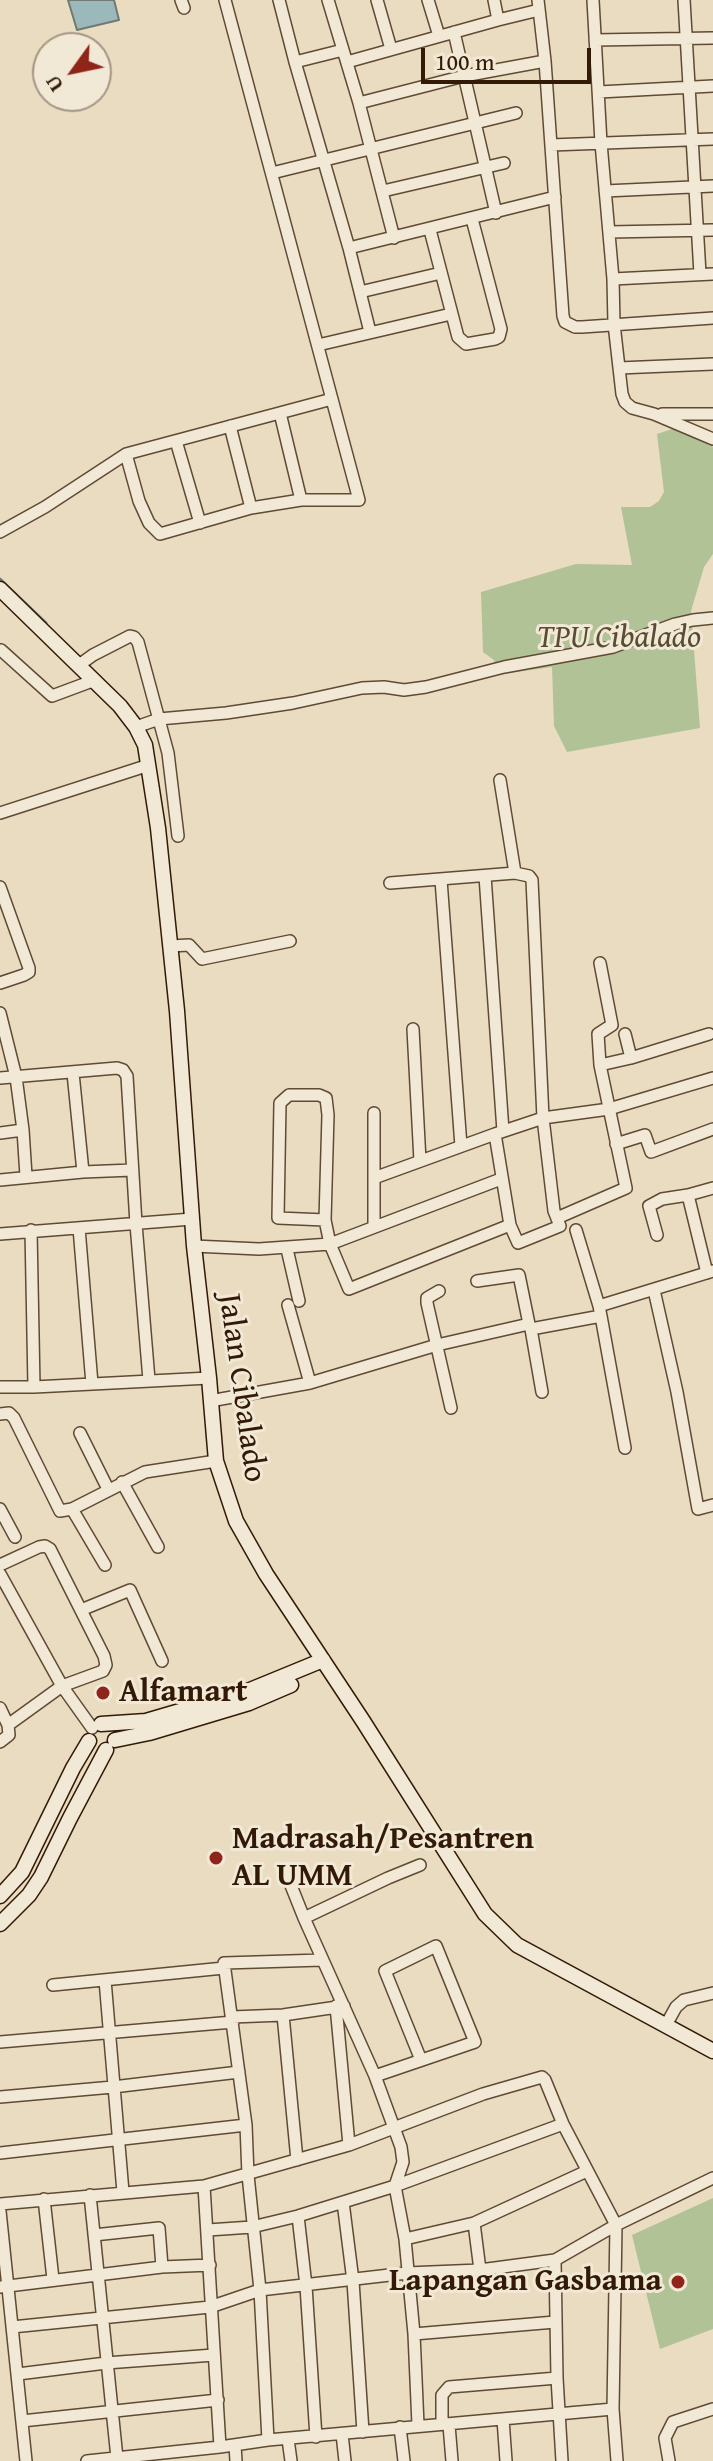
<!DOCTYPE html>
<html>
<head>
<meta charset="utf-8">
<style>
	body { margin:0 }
	#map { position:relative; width:713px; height:2461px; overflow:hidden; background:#eadcc0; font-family:"Gentium Book Plus",serif }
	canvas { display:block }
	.north { position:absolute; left:32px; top:32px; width:80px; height:80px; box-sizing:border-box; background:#f1e8d6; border:2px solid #a59683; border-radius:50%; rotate:237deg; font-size:22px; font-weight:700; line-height:32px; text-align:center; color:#321a06 }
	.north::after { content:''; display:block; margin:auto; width:28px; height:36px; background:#8f2418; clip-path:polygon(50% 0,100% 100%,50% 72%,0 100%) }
	.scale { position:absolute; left:421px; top:48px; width:170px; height:36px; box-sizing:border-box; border:4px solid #321a06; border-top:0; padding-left:10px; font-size:24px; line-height:28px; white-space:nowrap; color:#321a06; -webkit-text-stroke:6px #f1e8d6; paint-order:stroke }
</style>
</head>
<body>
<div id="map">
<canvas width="713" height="2461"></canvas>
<div class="north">U</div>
<div class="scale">100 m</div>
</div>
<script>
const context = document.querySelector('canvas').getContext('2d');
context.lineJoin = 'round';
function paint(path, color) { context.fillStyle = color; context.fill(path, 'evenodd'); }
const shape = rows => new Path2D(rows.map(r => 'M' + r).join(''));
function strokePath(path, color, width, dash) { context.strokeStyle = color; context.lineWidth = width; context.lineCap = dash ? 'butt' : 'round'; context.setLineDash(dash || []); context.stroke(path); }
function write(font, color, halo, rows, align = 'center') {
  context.font = font + ' "Gentium Book Plus",serif'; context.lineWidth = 6; context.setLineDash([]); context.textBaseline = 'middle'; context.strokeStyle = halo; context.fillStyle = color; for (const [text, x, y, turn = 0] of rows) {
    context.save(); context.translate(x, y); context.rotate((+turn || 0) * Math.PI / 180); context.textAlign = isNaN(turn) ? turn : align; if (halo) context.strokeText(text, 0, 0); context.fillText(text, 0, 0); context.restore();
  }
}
const green = shape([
	[675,428,713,447,713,554,704,567,691,611,700,728,567,752,554,726,552,667,496,675,494,660,483,652,481,592,576,564,632,565,621,507,650,507,659,501,664,492,657,434],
	[713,2198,713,2329,660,2349,632,2235]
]);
const water = shape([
	[68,0,114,0,119,20,77,30,68,0]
]);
const stream = shape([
	[0,579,46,623]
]);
const street = shape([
	[181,0,184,8],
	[279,0,295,62,343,50],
	[328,0,359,103,394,238],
	[377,0,391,49],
	[428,0,439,36],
	[538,0,545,61,563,316,565,322,575,327,582,327,713,318],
	[593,0,601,143,613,279,614,324,622,394,625,402,632,408,654,414,713,439],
	[684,0,700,274],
	[498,20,539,10],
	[454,32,496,213],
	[595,40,713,38],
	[295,62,349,248,370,332],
	[347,62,498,20,494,0],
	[599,92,713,86],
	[359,103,464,76,545,61],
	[551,145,713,139],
	[272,173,516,113],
	[383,191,504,163],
	[605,191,713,186],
	[430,230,458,337,466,344,495,339,499,337,501,329,472,219],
	[609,232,713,230],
	[349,248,555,197],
	[613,279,713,274],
	[360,292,441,273],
	[318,345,451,314],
	[619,368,713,364],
	[280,413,301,500],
	[662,414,713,414],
	[230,426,251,508],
	[176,441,200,523],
	[126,454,139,501,149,523,160,534,251,508,301,500,359,500,225,0],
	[0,532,45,507,126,454,332,399],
	[1,650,52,696,95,680],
	[79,665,93,655,130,636,134,637,138,642,168,753,178,836],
	[136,727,159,719,226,713,293,703,362,688,384,687,404,690,426,687,504,667,613,647,675,624,693,620,713,618],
	[500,780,515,873],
	[0,813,149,765],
	[485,876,503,1131],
	[441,880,461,1146],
	[390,883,515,873,529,876,532,880,543,1118,609,1109,713,1078],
	[0,887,29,968,29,972,24,975,0,983],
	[170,946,189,945,202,959,290,941],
	[0,1013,16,1077,23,1130,26,1176],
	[413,1029,420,1161],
	[631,1058,709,1034],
	[600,1065,631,1058,625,1034],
	[73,1073,83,1172],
	[0,1078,117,1068,123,1070,127,1076,136,1224,149,1380],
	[374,1113,374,1227],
	[0,1133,23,1130],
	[616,1144,645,1135,651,1152,713,1129],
	[374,1178,495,1134,543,1118,554,1211,560,1226,518,1243,510,1225,495,1134],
	[0,1180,83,1172,132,1170],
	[557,1218,626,1188,600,1065,598,1034,612,1025,600,963],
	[325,1220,278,1218,280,1103,289,1095,319,1095,326,1098,328,1115,325,1220,330,1244,349,1289,510,1225],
	[79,1228,92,1384],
	[31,1230,34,1387],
	[576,1230,599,1306],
	[0,1234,192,1219],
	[657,1235,649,1206,662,1199,688,1195],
	[194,1246,259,1249,330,1244,501,1179],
	[287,1249,299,1301],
	[707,1273,688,1195,713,1188],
	[477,1281,519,1275,529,1324],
	[654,1290,677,1392,698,1509,713,1505],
	[439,1291,427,1298,427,1303,451,1408],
	[288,1305,310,1383],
	[601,1316,625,1448],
	[531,1329,542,1392],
	[0,1387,34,1387,209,1378],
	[210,1401,310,1383,437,1345,529,1324,531,1329,601,1316,599,1306,713,1271],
	[0,1414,9,1413,14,1418,60,1511,72,1509,145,1472,216,1461],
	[80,1433,108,1489],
	[122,1482,158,1547],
	[0,1509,15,1537],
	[72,1509,105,1565],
	[0,1565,39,1547,45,1546,50,1549,104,1656,106,1665,103,1671,62,1686,8,1725],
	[0,1574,62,1686,92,1728],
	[81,1610,130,1590,162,1661],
	[0,1708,8,1725,9,1735,0,1742],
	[286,1873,304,1918],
	[105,1980,123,2192],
	[53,1985,224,1968],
	[336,2006,349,2145],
	[283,2015,297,2160],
	[232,2017,283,2015,344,2006],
	[666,2025,676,2007,684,2000,713,1993],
	[0,2042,233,2022],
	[375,2076,475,2042,436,1946,385,1971,421,2060],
	[0,2097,113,2087,239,2072],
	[0,2153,246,2125],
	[204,2186,220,2447],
	[90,2195,117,2458],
	[44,2199,53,2279],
	[343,2202,353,2281,363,2432],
	[0,2204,204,2186,349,2145,483,2094,542,2077,545,2080,563,2124,616,2225,613,2409,617,2461],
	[0,2211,26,2461],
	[298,2216,306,2286,316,2437],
	[474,2223,480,2270],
	[208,2230,252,2227,298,2216,395,2186,563,2124],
	[94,2235,159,2228,162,2267],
	[405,2239,474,2223,587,2171],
	[555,2260,557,2378,562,2461],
	[0,2287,162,2267,210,2265],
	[12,2327,210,2307,260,2290,407,2273,480,2270,555,2260,616,2225,713,2178],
	[414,2334,555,2322],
	[18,2374,106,2363,214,2355],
	[503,2419,506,2461],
	[22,2421,218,2400],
	[442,2424,442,2395,449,2387,557,2378],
	[418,2425,414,2334,405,2239,395,2186,403,2162,401,2147,375,2076,304,1918,388,1878,420,1865],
	[449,2425,452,2461],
	[400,2427,404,2461],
	[342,2434,345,2461],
	[288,2439,291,2461],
	[268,2440,260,2290,248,2175,246,2125,224,1963,322,1960],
	[235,2445,236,2461],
	[87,2461,220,2447,268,2440,613,2409],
	[669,2461,665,2438,673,2422,713,2409]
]);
const secondary = shape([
	[0,589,120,706,136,727,145,745,158,828,177,1011,194,1246,209,1378,216,1461,236,1521,266,1574,363,1721,485,1914,517,1945,713,2051],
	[101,1724,146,1721,245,1692,323,1660],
	[115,1740,149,1733,249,1703,291,1685],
	[0,1896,22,1872,73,1768,89,1741],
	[0,1924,29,1895,41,1877,70,1818,106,1750]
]);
const markers = [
	[103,1693,8,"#8f2418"],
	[216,1858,8,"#8f2418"],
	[678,2282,8,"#8f2418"]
];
const parkNames = [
	["TPU Cibalado",619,639]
];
const streetNames = [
	["Jalan Cibalado",241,1388,82]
];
const poiNames = [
	["Alfamart",119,1693],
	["Madrasah/Pesantren",232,1840],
	["AL UMM",232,1877],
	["Lapangan Gasbama",662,2282,"right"]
];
paint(green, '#b1c297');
paint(water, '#9bb9bb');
strokePath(water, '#717973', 2);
strokePath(stream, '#717973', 3);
strokePath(street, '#604a34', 14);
strokePath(secondary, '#321a06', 17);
strokePath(street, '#f1e8d6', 11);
strokePath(secondary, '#f1e8d6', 14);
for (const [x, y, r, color] of markers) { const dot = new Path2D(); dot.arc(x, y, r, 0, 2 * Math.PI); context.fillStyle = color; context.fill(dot); strokePath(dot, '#f1e8d6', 3); }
write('italic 32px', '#584c32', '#f1e8d6', parkNames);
write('32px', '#321a06', '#f1e8d6', streetNames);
write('bold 32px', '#321a06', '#f1e8d6', poiNames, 'left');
</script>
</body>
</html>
